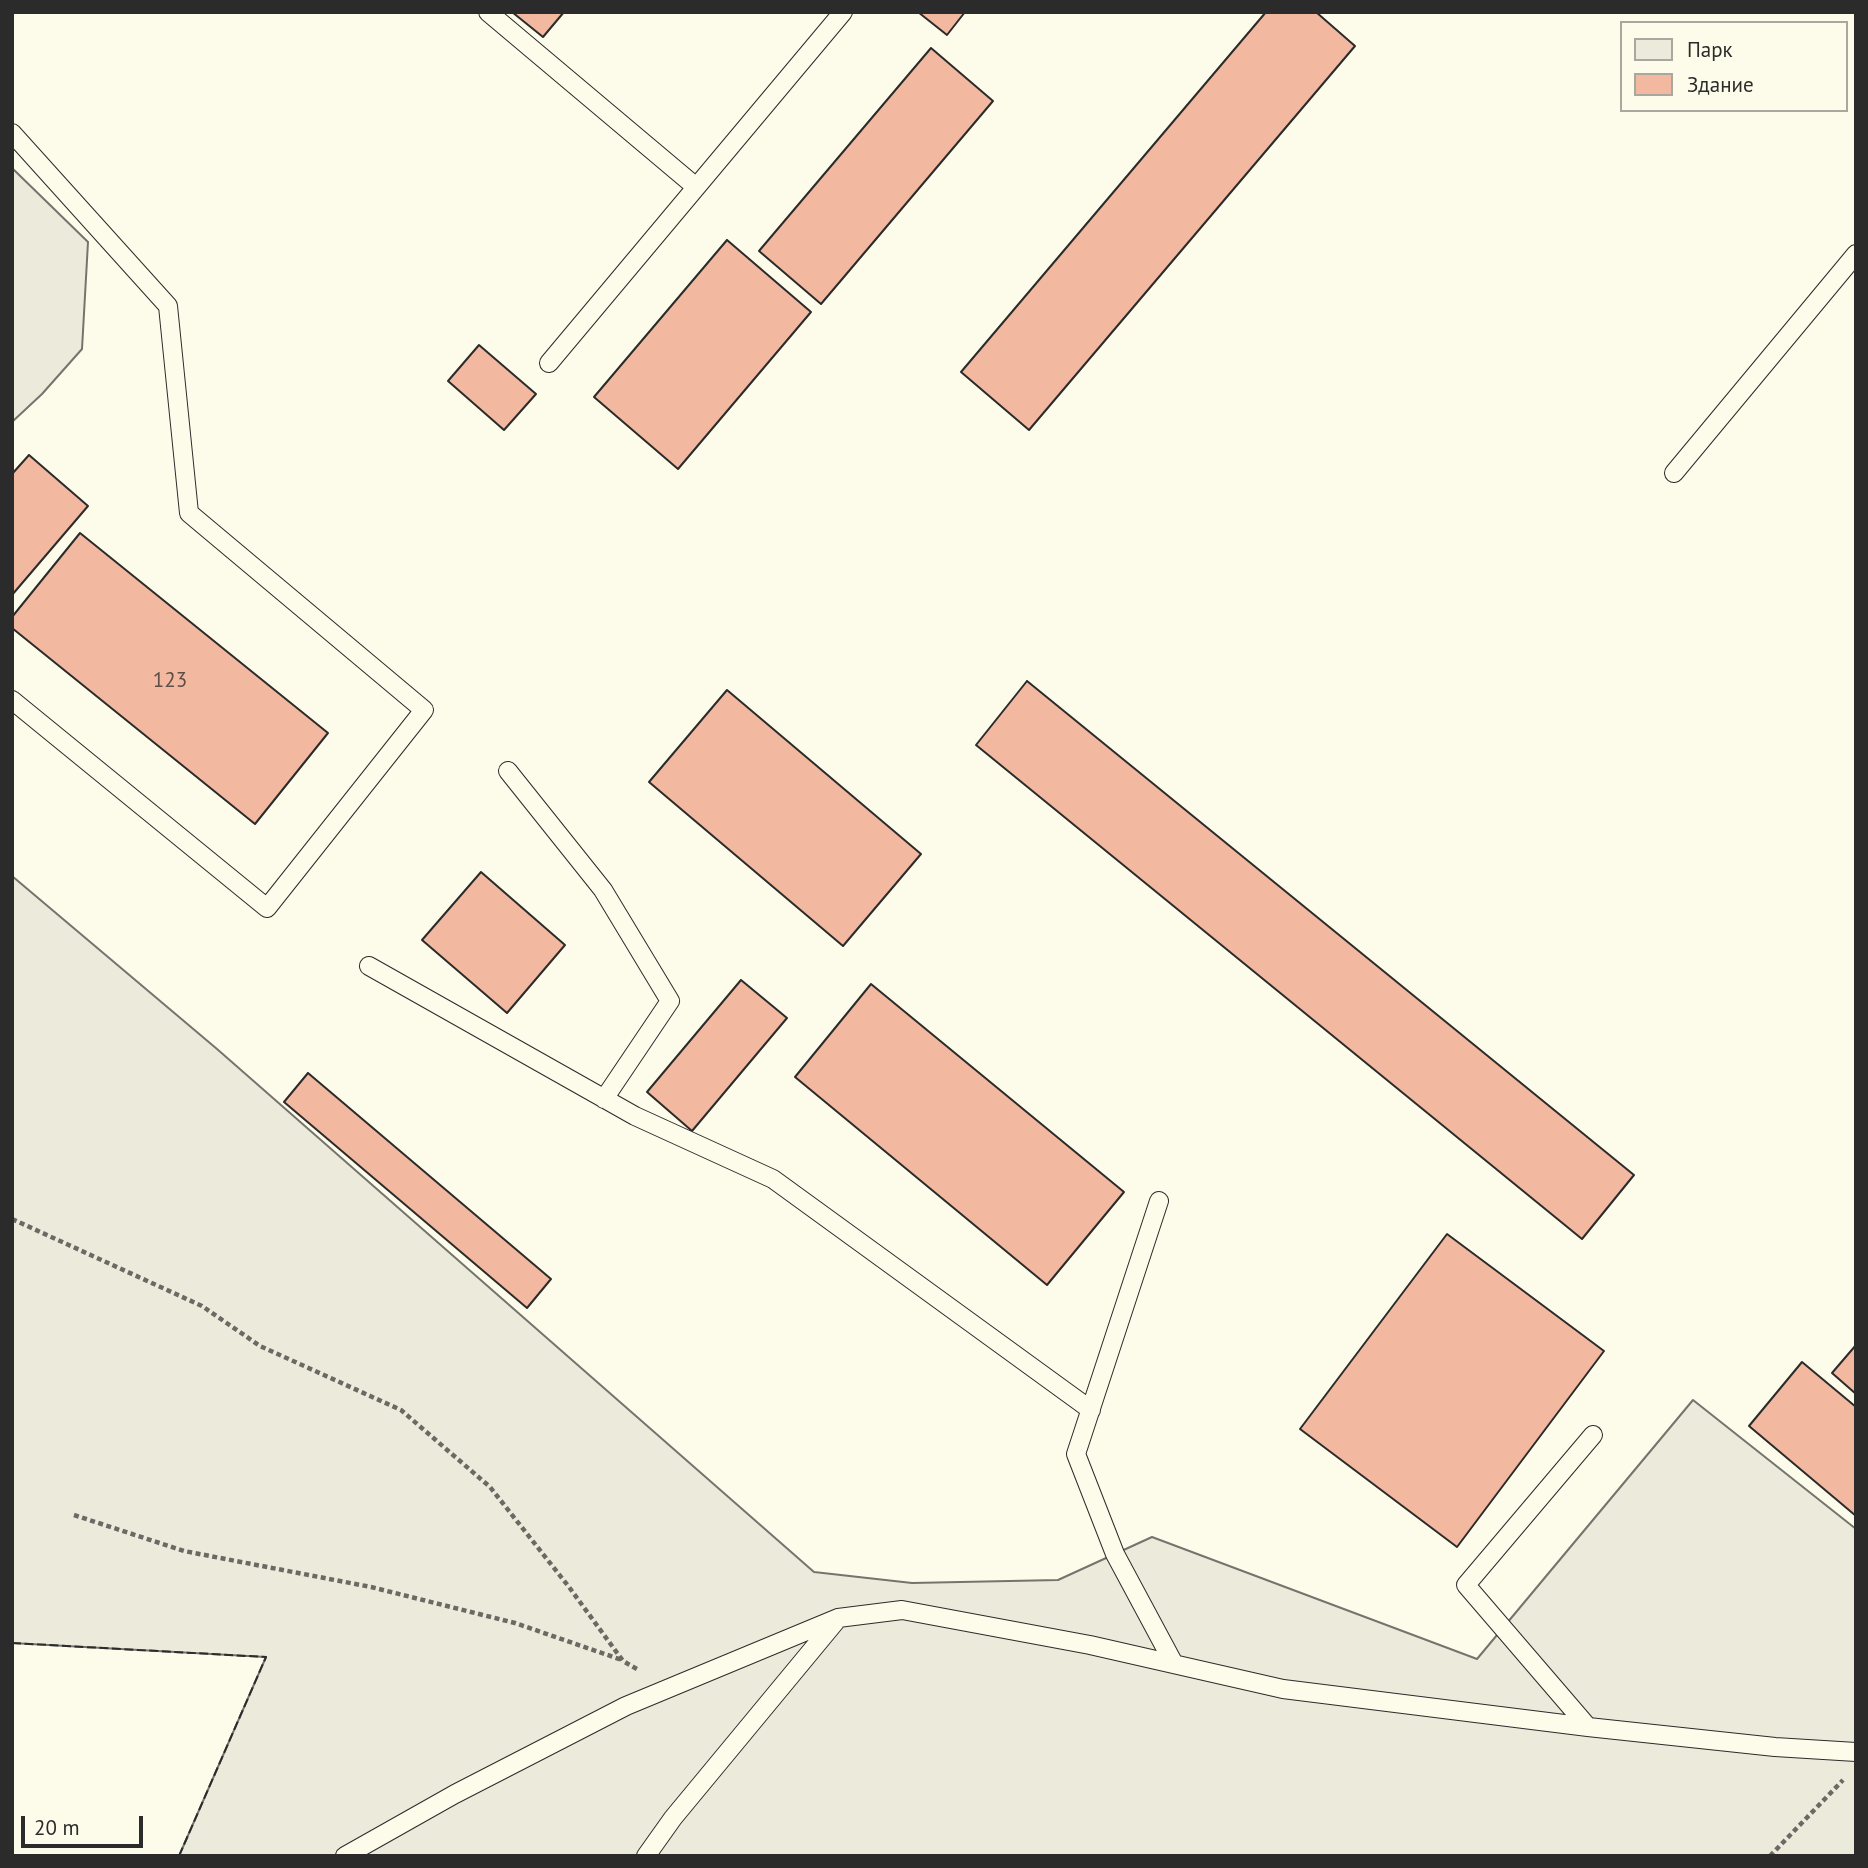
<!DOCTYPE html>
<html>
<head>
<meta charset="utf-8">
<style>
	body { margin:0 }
	#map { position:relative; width:1868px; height:1868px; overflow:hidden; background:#fdfbea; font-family:"PT Sans",sans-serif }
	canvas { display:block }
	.frame { position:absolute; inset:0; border:14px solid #2b2b2b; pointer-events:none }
	.legend { position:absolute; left:1620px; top:21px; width:228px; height:91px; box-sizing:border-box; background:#fdfbea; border:2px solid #a9a89e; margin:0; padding:9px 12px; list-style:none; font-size:21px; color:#2b2b2b }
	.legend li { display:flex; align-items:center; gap:14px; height:35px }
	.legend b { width:35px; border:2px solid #a9a89e }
	.scale { position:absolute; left:21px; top:1816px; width:122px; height:32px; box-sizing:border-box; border:4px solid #2b2b2b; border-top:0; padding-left:9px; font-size:21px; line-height:24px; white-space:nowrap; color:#2b2b2b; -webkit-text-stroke:5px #fdfbea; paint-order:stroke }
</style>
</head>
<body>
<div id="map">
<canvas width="1868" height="1868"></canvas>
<div class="frame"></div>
<ul class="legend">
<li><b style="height:19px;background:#ecebdb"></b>Парк</li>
<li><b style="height:19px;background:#f2b8a0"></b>Здание</li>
</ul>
<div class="scale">20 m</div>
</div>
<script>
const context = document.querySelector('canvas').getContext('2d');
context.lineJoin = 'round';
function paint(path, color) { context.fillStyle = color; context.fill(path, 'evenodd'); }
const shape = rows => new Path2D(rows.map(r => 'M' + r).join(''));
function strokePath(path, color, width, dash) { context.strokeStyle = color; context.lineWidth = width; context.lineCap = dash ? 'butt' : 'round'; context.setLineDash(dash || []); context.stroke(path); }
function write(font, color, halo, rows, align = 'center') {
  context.font = font + ' "PT Sans",sans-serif'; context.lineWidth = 5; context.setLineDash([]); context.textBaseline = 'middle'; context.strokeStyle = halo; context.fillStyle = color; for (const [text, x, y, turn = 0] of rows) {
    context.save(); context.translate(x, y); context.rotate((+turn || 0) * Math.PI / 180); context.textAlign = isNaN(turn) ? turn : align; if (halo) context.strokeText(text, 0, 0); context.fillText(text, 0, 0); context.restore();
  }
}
const green = shape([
	[12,168,88,242,82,349,42,394,12,422,12,168],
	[12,876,217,1049,814,1572,912,1583,1058,1580,1152,1537,1477,1659,1693,1400,1856,1529,1856,1856,179,1856,266,1657,12,1643,12,876]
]);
const building = shape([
	[512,12,564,12,543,37,512,12],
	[918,12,965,12,947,35,918,12],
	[1266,12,1316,12,1355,46,1029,430,961,372,1266,12],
	[931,48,993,101,821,304,759,251,931,48],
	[727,240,811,312,678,469,594,397,727,240],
	[479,345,536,394,504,430,448,381,479,345],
	[29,455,88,506,12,595,12,474,29,455],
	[80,533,328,733,255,824,12,628,12,617,80,533],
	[1027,681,1634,1175,1582,1239,976,745,1027,681],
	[727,690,921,854,843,946,649,782,727,690],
	[481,872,565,945,507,1013,422,940,481,872],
	[741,980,787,1018,692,1131,647,1092,741,980],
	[871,984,1124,1192,1047,1285,795,1077,871,984],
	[308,1073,551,1279,527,1308,284,1102,308,1073],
	[1447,1234,1604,1351,1457,1547,1300,1429,1447,1234],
	[1856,1345,1856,1394,1832,1373,1856,1345],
	[1802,1362,1856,1407,1856,1516,1749,1426,1802,1362]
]);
const path = shape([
	[12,1219,202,1306,260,1346,401,1410,490,1487,569,1587,623,1661,637,1669],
	[74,1515,184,1551,371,1587,515,1623,622,1660],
	[1770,1856,1843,1780]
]);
const service = shape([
	[488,12,696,187],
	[12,133,168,306,189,513,424,710,267,908,12,700],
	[549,363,843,12],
	[1674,473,1856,254],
	[508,771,603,890,670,1001,604,1099],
	[369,966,635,1116,773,1179,1091,1410],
	[1159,1201,1076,1454,1115,1554,1174,1664],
	[1588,1727,1466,1585,1593,1435],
	[345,1856,455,1794,626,1706,838,1618,902,1610,1090,1645,1283,1689,1588,1727,1775,1747,1856,1752],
	[646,1856,673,1818,836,1621]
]);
const fence = shape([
	[12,1643,266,1657,179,1856]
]);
const numberNames = [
	["123",170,681]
];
paint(green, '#ecebdb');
strokePath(green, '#74746e', 2);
paint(building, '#f2b8a0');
strokePath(building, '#2b2b2b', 2);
strokePath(service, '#2b2b2b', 20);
strokePath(path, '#6a6964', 4.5, [5, 3.5]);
strokePath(service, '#fdfbea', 18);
strokePath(fence, '#2b2b2b', 2, [9, 3.5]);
write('21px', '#5d4e48', null, numberNames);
</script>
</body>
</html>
